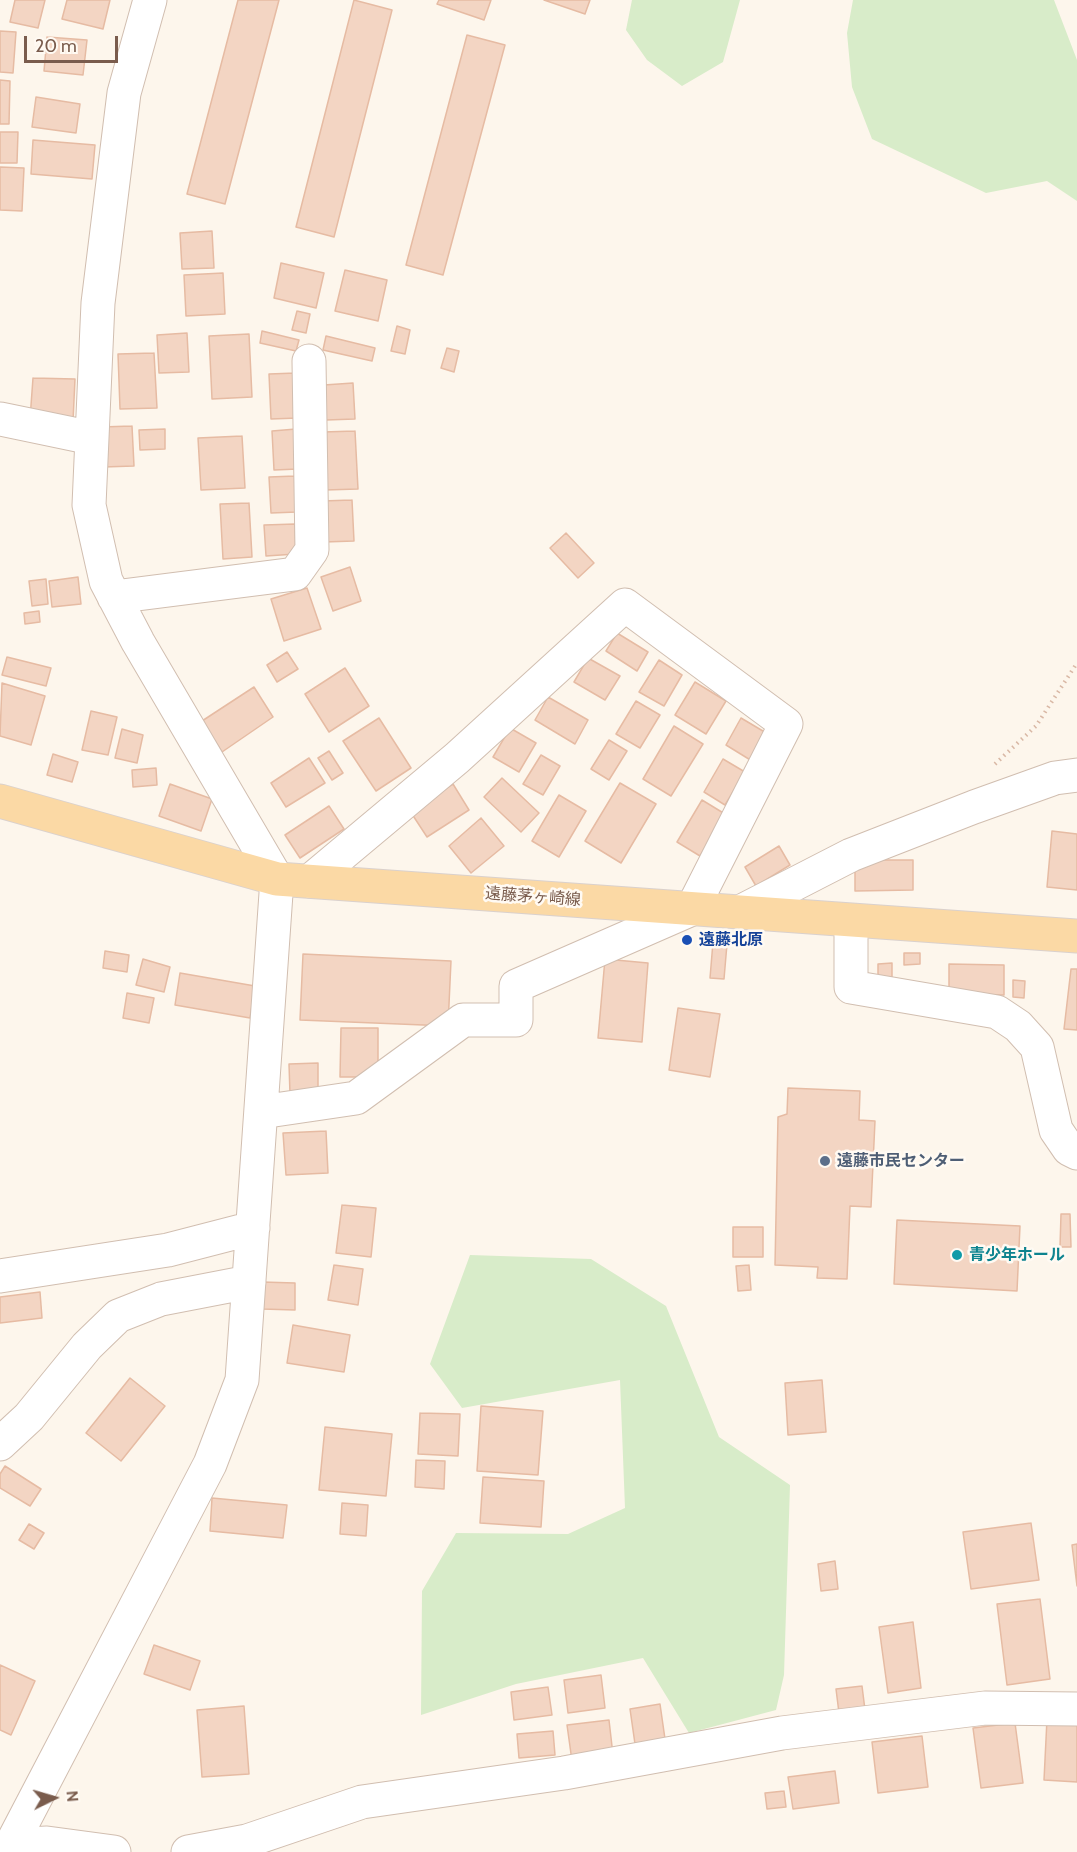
<!DOCTYPE html>
<html>
<head>
<meta charset="utf-8">
<style>
	body { margin:0 }
	#map { position:relative; width:1077px; height:1852px; overflow:hidden; background:#fdf6ec; font-family:Cabin,sans-serif }
	canvas { display:block }
	.north { position:absolute; left:24px; top:1768px; width:60px; height:60px; -webkit-text-stroke:4px #fffaf3; paint-order:stroke; rotate:85deg; font-size:16px; font-weight:700; line-height:24px; text-align:center; color:#7a5c4d }
	.north::after { content:''; display:block; margin:auto; width:21px; height:27px; background:#7a5c4d; clip-path:polygon(50% 0,100% 100%,50% 72%,0 100%) }
	.scale { position:absolute; left:24px; top:36px; width:94px; height:27px; box-sizing:border-box; border:3px solid #7a5c4d; border-top:0; padding-left:8px; font-size:18px; line-height:21px; white-space:nowrap; color:#7a5c4d; -webkit-text-stroke:4px #fffaf3; paint-order:stroke }
</style>
</head>
<body>
<div id="map">
<canvas width="1077" height="1852"></canvas>
<div class="north">N</div>
<div class="scale">20 m</div>
</div>
<script>
const context = document.querySelector('canvas').getContext('2d');
context.lineJoin = 'round';
function paint(path, color) { context.fillStyle = color; context.fill(path, 'evenodd'); }
const shape = rows => new Path2D(rows.map(r => 'M' + r).join(''));
function strokePath(path, color, width, dash) { context.strokeStyle = color; context.lineWidth = width; context.lineCap = dash ? 'butt' : 'round'; context.setLineDash(dash || []); context.stroke(path); }
function write(font, color, halo, rows, align = 'center') {
  context.font = font + ' Cabin,"Noto Sans JP",sans-serif'; context.lineWidth = 5; context.setLineDash([]); context.textBaseline = 'middle'; context.strokeStyle = halo; context.fillStyle = color; for (const [text, x, y, turn = 0] of rows) {
    context.save(); context.translate(x, y); context.rotate((+turn || 0) * Math.PI / 180); context.textAlign = isNaN(turn) ? turn : align; if (halo) context.strokeText(text, 0, 0); context.fillText(text, 0, 0); context.restore();
  }
}
const green = shape([
	[632,0,740,0,723,62,682,86,647,60,626,30],
	[853,0,1054,0,1077,60,1077,201,1047,181,986,193,872,139,852,87,847,33],
	[470,1255,591,1259,666,1306,719,1437,790,1485,784,1675,776,1710,689,1733,643,1658,516,1684,421,1715,422,1591,456,1533,568,1534,625,1508,620,1380,462,1408,430,1364]
]);
const building = shape([
	[15,0,45,0,38,28,10,22,15,0],
	[67,0,110,0,103,29,62,19,67,0],
	[238,0,279,0,225,204,187,194,238,0],
	[354,0,392,10,334,237,296,227,354,0],
	[439,0,491,0,484,20,437,4,439,0],
	[544,0,590,0,585,14,544,0],
	[0,31,16,32,13,73,0,72,0,31],
	[467,35,505,45,443,275,406,265,467,35],
	[47,37,87,40,83,75,44,71,47,37],
	[0,80,10,81,9,124,0,124,0,80],
	[36,97,80,104,76,133,32,127,36,97],
	[0,132,18,132,17,163,0,163,0,132],
	[33,140,95,145,92,179,31,174,33,140],
	[0,167,24,168,22,211,0,210,0,167],
	[212,231,214,268,182,269,180,233,212,231],
	[281,263,324,273,316,308,274,298,281,263],
	[345,270,387,280,378,321,335,311,345,270],
	[223,273,225,314,186,316,184,275,223,273],
	[297,311,310,314,306,333,292,330,297,311],
	[397,326,410,330,405,354,391,351,397,326],
	[262,331,299,340,296,351,260,343,262,331],
	[187,333,189,372,159,373,157,335,187,333],
	[249,334,252,397,212,399,209,336,249,334],
	[326,336,375,348,372,361,323,350,326,336],
	[447,348,459,351,454,372,441,368,447,348],
	[154,353,157,408,120,409,118,354,154,353],
	[296,373,298,418,271,419,269,374,296,373],
	[33,378,75,379,73,421,30,419,33,378],
	[353,383,355,419,326,420,324,385,353,383],
	[132,426,134,466,103,467,101,427,132,426],
	[165,429,165,449,140,450,139,430,165,429],
	[296,429,298,469,274,470,272,431,296,429],
	[355,431,358,489,325,490,323,432,355,431],
	[242,436,245,488,201,490,198,438,242,436],
	[295,476,297,512,271,513,269,477,295,476],
	[352,500,354,541,324,542,322,501,352,500],
	[249,503,252,557,223,559,220,504,249,503],
	[295,524,296,554,266,556,264,525,295,524],
	[566,533,594,563,578,578,550,548,566,533],
	[350,567,361,601,333,611,321,577,350,567],
	[78,577,81,604,52,607,49,581,78,577],
	[46,579,48,604,32,606,29,581,46,579],
	[307,588,321,629,284,641,271,599,307,588],
	[39,611,40,622,25,624,24,613,39,611],
	[617,633,648,652,637,671,606,651,617,633],
	[287,652,298,669,277,682,267,665,287,652],
	[7,657,51,668,46,686,2,675,7,657],
	[588,658,620,676,605,700,574,682,588,658],
	[659,660,682,675,664,706,639,692,659,660],
	[345,668,369,706,329,732,305,694,345,668],
	[695,682,726,701,706,734,675,715,695,682],
	[2,683,45,696,31,745,0,736,2,683],
	[254,687,273,717,222,752,202,721,254,687],
	[548,697,588,720,575,744,535,720,548,697],
	[636,701,660,715,640,748,616,734,636,701],
	[91,711,117,717,108,755,82,750,91,711],
	[379,718,411,768,376,791,343,741,379,718],
	[741,718,768,734,752,761,726,745,741,718],
	[674,726,703,744,671,796,643,779,674,726],
	[510,728,536,743,519,772,493,757,510,728],
	[122,729,143,735,137,763,115,758,122,729],
	[609,740,627,751,609,780,591,769,609,740],
	[329,751,343,773,332,780,318,758,329,751],
	[53,754,78,762,72,782,47,775,53,754],
	[541,755,560,766,543,795,523,784,541,755],
	[309,758,325,783,286,807,271,783,309,758],
	[723,759,745,772,725,805,704,792,723,759],
	[156,768,157,785,133,787,132,770,156,768],
	[502,778,539,813,521,832,484,797,502,778],
	[620,783,656,804,621,863,585,841,620,783],
	[170,784,212,799,201,831,159,816,170,784],
	[453,784,469,810,427,837,410,811,453,784],
	[559,795,586,811,559,857,532,841,559,795],
	[702,800,725,814,700,856,677,842,702,800],
	[329,806,344,829,300,858,285,835,329,806],
	[481,818,504,846,471,873,449,846,481,818],
	[1052,831,1077,834,1077,890,1047,887,1052,831],
	[779,846,790,865,756,886,745,867,779,846],
	[855,860,913,860,913,890,855,891,855,860],
	[713,942,727,944,724,979,710,978,713,942],
	[105,951,129,955,127,972,103,968,105,951],
	[904,953,920,953,920,964,904,965,904,953],
	[303,954,451,961,448,1026,300,1020,303,954],
	[143,959,170,967,164,992,136,985,143,959],
	[605,959,648,963,642,1042,598,1038,605,959],
	[892,963,892,977,878,978,878,964,892,963],
	[949,964,1004,965,1004,995,949,994,949,964],
	[1071,969,1077,969,1077,1030,1064,1029,1071,969],
	[180,973,255,986,250,1018,175,1005,180,973],
	[1013,980,1025,981,1024,998,1013,997,1013,980],
	[127,993,154,998,149,1023,123,1018,127,993],
	[678,1008,720,1014,710,1077,669,1070,678,1008],
	[341,1028,378,1028,378,1077,340,1077,341,1028],
	[318,1063,318,1093,290,1094,289,1064,318,1063],
	[788,1088,860,1091,859,1120,875,1121,871,1207,850,1206,847,1279,817,1278,818,1267,775,1265,778,1117,787,1114,788,1088],
	[326,1131,328,1173,286,1175,283,1133,326,1131],
	[342,1205,376,1208,371,1257,336,1253,342,1205],
	[1061,1214,1070,1214,1071,1247,1060,1247,1061,1214],
	[897,1220,1020,1226,1017,1291,894,1284,897,1220],
	[733,1227,763,1227,763,1257,733,1257,733,1227],
	[334,1265,363,1269,358,1305,328,1300,334,1265],
	[749,1265,751,1290,738,1291,736,1266,749,1265],
	[262,1282,295,1283,295,1310,262,1309,262,1282],
	[40,1292,42,1318,0,1323,0,1297,40,1292],
	[293,1325,350,1335,344,1372,287,1363,293,1325],
	[130,1378,165,1406,121,1461,86,1433,130,1378],
	[822,1380,826,1432,788,1435,785,1383,822,1380],
	[481,1406,543,1411,538,1475,477,1471,481,1406],
	[420,1413,460,1414,458,1456,418,1454,420,1413],
	[325,1427,392,1434,386,1496,319,1490,325,1427],
	[416,1460,445,1461,444,1489,415,1487,416,1460],
	[5,1466,41,1489,30,1506,0,1488,0,1474,5,1466],
	[483,1477,544,1481,541,1527,480,1523,483,1477],
	[212,1498,287,1505,283,1538,210,1531,212,1498],
	[342,1503,368,1505,366,1536,340,1534,342,1503],
	[1031,1523,1039,1580,971,1589,963,1532,1031,1523],
	[29,1524,44,1533,34,1549,19,1540,29,1524],
	[1077,1544,1077,1586,1072,1545,1077,1544],
	[835,1561,838,1589,821,1591,818,1564,835,1561],
	[1040,1599,1050,1679,1007,1685,997,1604,1040,1599],
	[913,1622,921,1688,888,1693,879,1627,913,1622],
	[154,1645,200,1661,190,1690,144,1674,154,1645],
	[0,1665,35,1681,11,1735,0,1730,0,1665],
	[601,1675,605,1708,568,1713,564,1680,601,1675],
	[862,1686,865,1710,839,1713,836,1689,862,1686],
	[548,1687,552,1715,514,1720,511,1692,548,1687],
	[660,1704,665,1739,635,1744,630,1709,660,1704],
	[244,1706,249,1774,202,1777,197,1710,244,1706],
	[1047,1719,1077,1721,1077,1782,1044,1780,1047,1719],
	[609,1720,613,1755,572,1761,567,1725,609,1720],
	[1015,1723,1023,1783,981,1788,973,1728,1015,1723],
	[553,1731,555,1755,519,1758,517,1734,553,1731],
	[922,1736,928,1787,878,1793,872,1742,922,1736],
	[835,1771,839,1803,793,1809,788,1777,835,1771],
	[784,1791,786,1807,767,1809,765,1793,784,1791]
]);
const path = shape([
	[995,764,1036,726,1077,663]
]);
const minor = shape([
	[0,419,92,438],
	[114,597,295,574,312,550,309,361],
	[740,912,851,855,974,807,1055,778,1077,775],
	[851,921,851,987,997,1012,1018,1026,1037,1047,1056,1130,1069,1149,1077,1153],
	[261,1112,356,1098,463,1020,516,1020,516,986,692,909,786,724,625,605,457,758,310,881],
	[0,1276,168,1250,253,1228],
	[0,1444,29,1417,87,1346,118,1316,161,1299,249,1282],
	[11,1845,210,1464,242,1380,277,879,138,642,106,581,89,505,98,303,124,93,150,0],
	[0,1851,11,1845,47,1843,114,1852],
	[188,1852,247,1841,362,1802,564,1773,782,1733,985,1708,1077,1709]
]);
const major = shape([
	[0,801,277,879,1077,936]
]);
const markers = [
	[687,940,6,"#1a4fb4"],
	[825,1161,6,"#5c6f8a"],
	[957,1255,6,"#0f9aa8"]
];
const streetNames = [
	["遠藤茅ヶ崎線",533,897,4]
];
const transitNames = [
	["遠藤北原",699,940]
];
const serviceNames = [
	["遠藤市民センター",837,1161]
];
const cultureNames = [
	["青少年ホール",969,1255]
];
paint(green, '#d8ecc9');
paint(building, '#f3d5c3');
strokePath(building, '#e6bba3', 1.5);
strokePath(minor, '#d1beb0', 35);
strokePath(major, '#dad1cd', 35);
strokePath(path, '#d9b8a5', 4, [1.5, 4.5]);
strokePath(minor, '#fff', 33);
strokePath(major, '#fbd9a5', 33);
for (const [x, y, r, color] of markers) { const dot = new Path2D(); dot.arc(x, y, r, 0, 2 * Math.PI); context.fillStyle = color; context.fill(dot); strokePath(dot, '#fffaf3', 2); }
write('16px', '#7a5c4d', '#fffaf3', streetNames);
write('bold 16px', '#164399', '#fffaf3', transitNames, 'left');
write('bold 16px', '#4e5e75', '#fffaf3', serviceNames, 'left');
write('bold 16px', '#0d838f', '#fffaf3', cultureNames, 'left');
</script>
</body>
</html>
